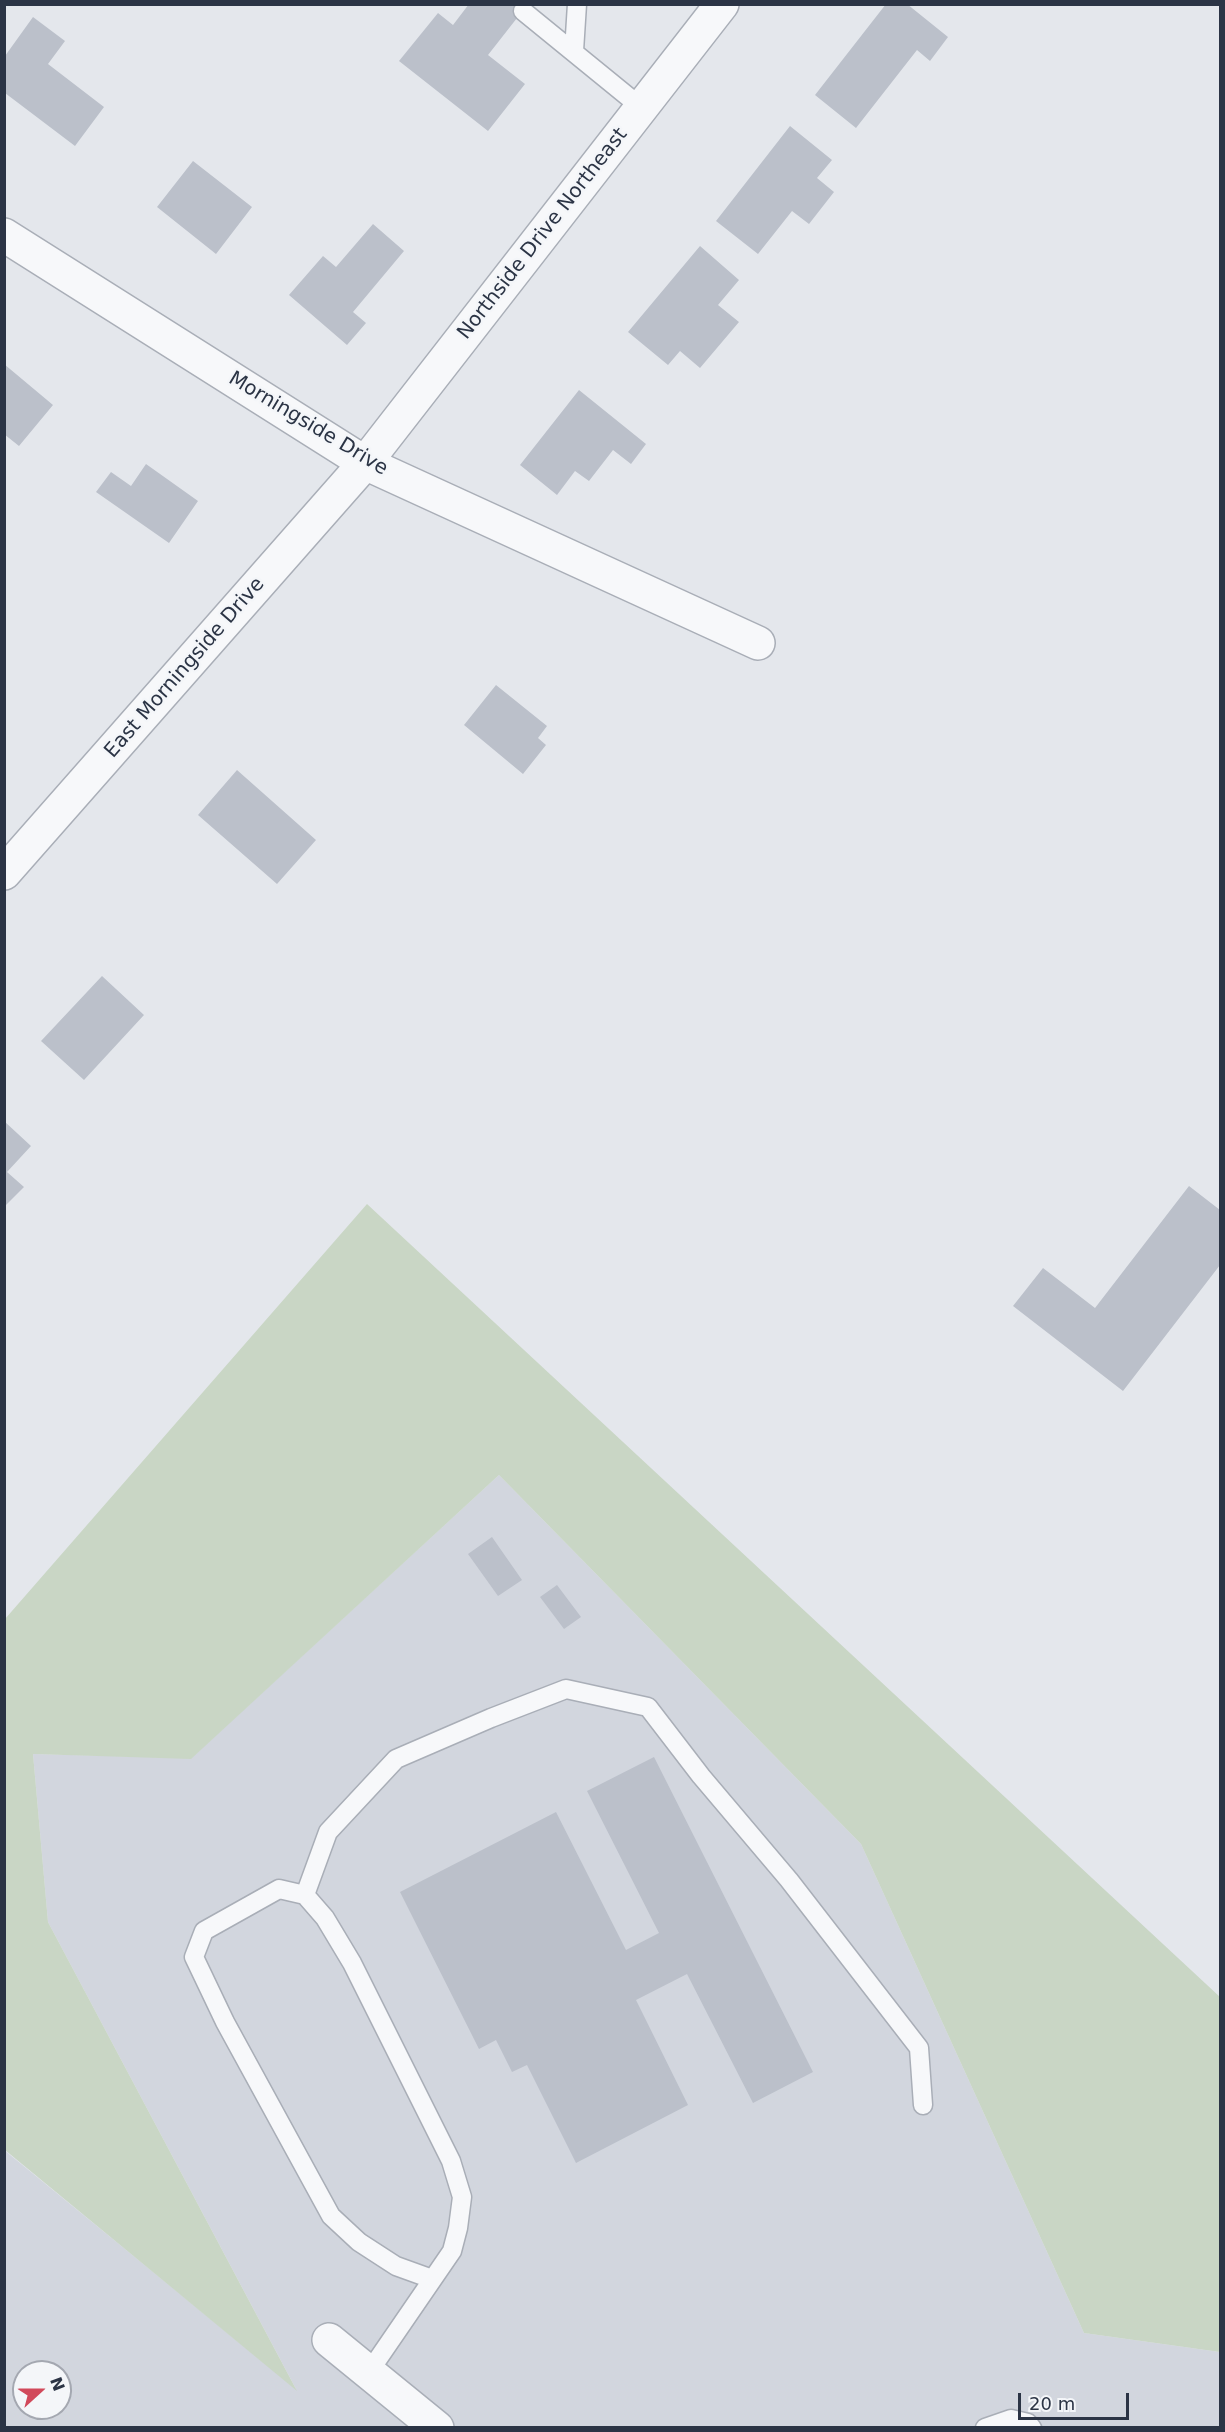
<!DOCTYPE html>
<html>
<head>
<meta charset="utf-8">
<style>
	body { margin:0 }
	#map { position:relative; width:1225px; height:2432px; overflow:hidden; background:#e4e7ec; font-family:"DejaVu Sans",sans-serif }
	canvas { display:block }
	.frame { position:absolute; inset:0; border:6px solid #2b3445; pointer-events:none }
	.north { position:absolute; left:12px; top:2360px; width:60px; height:60px; box-sizing:border-box; background:#f4f6f9; border:2px solid #a4a8b1; border-radius:50%; rotate:69deg; font-size:16px; font-weight:700; line-height:24px; text-align:center; color:#2b3445 }
	.north::after { content:''; display:block; margin:auto; width:21px; height:27px; background:#d1495b; clip-path:polygon(50% 0,100% 100%,50% 72%,0 100%) }
	.scale { position:absolute; left:1018px; top:2393px; width:111px; height:27px; box-sizing:border-box; border:3px solid #2b3445; border-top:0; padding-left:8px; font-size:18px; line-height:21px; white-space:nowrap; color:#2b3445; -webkit-text-stroke:4px #f4f6f9; paint-order:stroke }
</style>
</head>
<body>
<div id="map">
<canvas width="1225" height="2432"></canvas>
<div class="frame"></div>
<div class="north">N</div>
<div class="scale">20 m</div>
</div>
<script>
const context = document.querySelector('canvas').getContext('2d');
context.lineJoin = 'round';
function paint(path, color) { context.fillStyle = color; context.fill(path, 'evenodd'); }
const shape = rows => new Path2D(rows.map(r => 'M' + r).join(''));
function strokePath(path, color, width, dash) { context.strokeStyle = color; context.lineWidth = width; context.lineCap = dash ? 'butt' : 'round'; context.setLineDash(dash || []); context.stroke(path); }
function write(font, color, halo, rows, align = 'center') {
  context.font = font + ' "DejaVu Sans",sans-serif'; context.lineWidth = 5; context.setLineDash([]); context.textBaseline = 'middle'; context.strokeStyle = halo; context.fillStyle = color; for (const [text, x, y, turn = 0] of rows) {
    context.save(); context.translate(x, y); context.rotate((+turn || 0) * Math.PI / 180); context.textAlign = isNaN(turn) ? turn : align; if (halo) context.strokeText(text, 0, 0); context.fillText(text, 0, 0); context.restore();
  }
}
const built = shape([
	[499,1475,861,1844,1084,2333,1220,2352,1220,2427,5,2427,4,2150,296,2389,48,1922,33,1754,191,1758],
	[24,2372,60,2372,60,2408,24,2408]
]);
const green = shape([
	[367,1204,1220,1997,1220,2352,1084,2333,861,1844,499,1475,191,1759,33,1754,48,1922,297,2391,5,2150,5,1619]
]);
const building = shape([
	[469,4,528,4,488,55,525,84,488,131,399,61,438,13,453,25],
	[886,4,907,4,948,37,930,61,917,50,856,128,815,95],
	[33,17,65,41,48,64,104,107,75,146,5,93,5,56],
	[790,126,832,160,817,178,834,192,809,224,792,211,758,254,716,221],
	[193,161,252,207,216,254,157,207],
	[373,224,404,251,353,312,366,323,347,345,289,295,323,256,336,267],
	[700,246,739,280,718,305,739,322,700,368,680,351,668,365,628,332],
	[4,364,53,405,19,446,4,434],
	[579,390,646,444,631,464,613,450,589,481,575,471,557,495,520,465],
	[146,464,198,501,169,543,96,492,111,472,131,486],
	[496,685,547,726,538,738,546,745,523,774,464,725],
	[237,770,316,840,277,884,198,815],
	[102,976,144,1015,84,1080,41,1041],
	[4,1121,31,1146,7,1172,24,1187,4,1207],
	[1189,1186,1220,1210,1220,1265,1123,1391,1013,1306,1043,1268,1095,1308],
	[492,1537,522,1580,498,1596,468,1554],
	[557,1585,581,1617,564,1629,540,1597],
	[654,1757,813,2072,753,2103,687,1974,636,2000,688,2105,576,2163,527,2065,512,2072,496,2040,479,2049,400,1892,556,1812,626,1950,659,1933,587,1791]
]);
const lane = shape([
	[523,11,642,108],
	[574,51,577,4],
	[305,1895,328,1832,396,1759,491,1718,566,1689,648,1707,701,1776,789,1880,919,2048,923,2105],
	[369,2372,452,2251,458,2228,462,2197,451,2161,352,1963,325,1918,305,1895,279,1889,204,1931,194,1957,225,2022,331,2216,359,2242,396,2266,432,2279],
	[985,2428,1011,2419,1028,2423,1032,2428]
]);
const street = shape([
	[4,235,365,463,758,643],
	[4,873,365,463,722,4],
	[329,2340,437,2428]
]);
const streetNames = [
	["Northside Drive Northeast",543,234,-52],
	["Morningside Drive",308,424,31],
	["East Morningside Drive",185,668,-49]
];
paint(built, '#d2d6de');
paint(green, '#c9d6c5');
paint(building, '#bbc0ca');
strokePath(lane, '#a9aeb7', 21);
strokePath(street, '#a9aeb7', 36);
strokePath(lane, '#f7f8fa', 18);
strokePath(street, '#f7f8fa', 33);
write('20px', '#2b3445', '#f4f6f9', streetNames);
</script>
</body>
</html>
